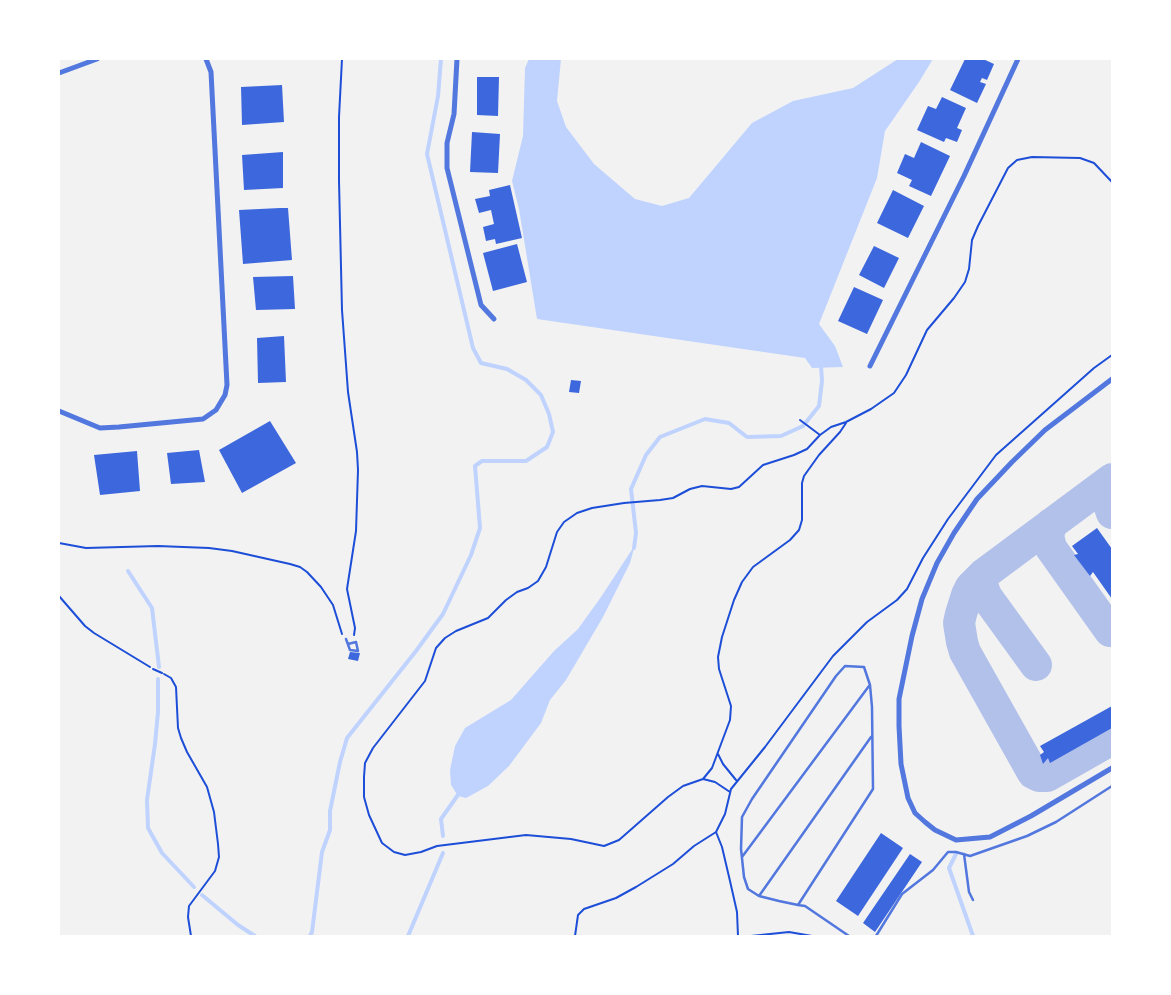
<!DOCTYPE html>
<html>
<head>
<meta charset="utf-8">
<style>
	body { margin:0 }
	#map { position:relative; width:1171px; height:995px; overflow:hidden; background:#f2f2f2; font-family:"Nunito Sans",sans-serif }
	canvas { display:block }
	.frame { position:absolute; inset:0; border:60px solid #fff; pointer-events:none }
</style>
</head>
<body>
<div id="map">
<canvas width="1171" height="995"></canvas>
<div class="frame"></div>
</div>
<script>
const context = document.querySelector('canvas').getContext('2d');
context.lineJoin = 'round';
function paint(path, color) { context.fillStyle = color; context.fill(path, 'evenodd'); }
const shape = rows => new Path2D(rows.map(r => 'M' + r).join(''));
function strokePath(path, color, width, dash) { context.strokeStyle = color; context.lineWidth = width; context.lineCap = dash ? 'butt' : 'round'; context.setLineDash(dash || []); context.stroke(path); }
const water = shape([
	[529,59,561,59,557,101,566,127,594,164,635,199,662,206,689,198,752,123,793,101,853,88,898,59,933,59,919,82,885,131,877,178,819,324,835,346,843,367,812,368,805,358,537,319,519,209,512,181,523,136,525,68],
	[635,545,630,563,603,617,566,680,550,700,541,723,509,766,488,786,466,798,458,796,451,785,450,770,455,746,465,728,511,700,554,651,578,629,601,597]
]);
const stream = shape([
	[634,548,636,533,631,489,646,455,660,437,705,419,729,423,747,437,781,436,803,426,819,406,822,381,821,365],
	[128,571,152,608,159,667],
	[158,679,158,712,155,744,147,800,148,828,162,853,194,887],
	[443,836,441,819,460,792],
	[956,854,949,868,973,936],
	[202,895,238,925,255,936],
	[310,936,312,932,322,852,330,830,330,811,340,762,347,738,416,651,443,614,471,555,480,528,475,466,482,461,526,461,547,447,553,432,549,414,541,395,526,380,507,369,481,363,473,348,427,154,438,96,441,59],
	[408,936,443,853]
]);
const taxiway = shape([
	[1112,479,984,574,971,587,967,595,961,614,959,623,962,642,965,652,1033,773,1039,776,1047,776,1112,739],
	[1112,480,1108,488,1107,499,1112,513],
	[1051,524,1048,536,1051,548,1110,631],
	[984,574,981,582,986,596,1036,665]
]);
const building = shape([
	[965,59,983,59,994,64,987,80,982,78,980,82,986,84,977,103,950,90],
	[477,77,499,77,498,116,477,115],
	[282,85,284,122,242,125,241,87],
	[942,97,966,108,957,128,962,130,957,142,946,138,944,142,917,130,928,106,936,109],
	[472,132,500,134,498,173,470,172],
	[921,142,950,156,931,196,909,186,912,180,897,173,905,154,914,158],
	[283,152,283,188,244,190,242,155],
	[510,185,522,238,496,244,495,239,486,241,483,227,494,224,491,210,479,213,475,199,490,196,489,190],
	[893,190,924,206,908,238,877,223],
	[280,208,288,208,292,260,243,264,239,210],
	[517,244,527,282,493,291,483,253],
	[874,246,899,258,884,288,859,275],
	[293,276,295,309,256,310,253,277],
	[854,287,883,300,867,334,838,321],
	[284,336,286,382,258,383,257,338],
	[571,380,581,381,579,393,569,392],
	[270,421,296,463,242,493,219,450],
	[199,450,205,482,171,484,167,453],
	[137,451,140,491,100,495,94,455],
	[1097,528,1112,549,1112,599,1093,572,1090,576,1074,555,1078,554,1072,546],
	[350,652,360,653,358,661,348,659],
	[1112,706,1112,728,1050,763,1048,758,1043,764,1040,755,1044,752,1040,746],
	[881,833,903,848,858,916,836,901],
	[910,854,922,862,875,932,863,923]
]);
const path = shape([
	[342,59,339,117,339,181,342,310,348,392,357,452,358,470,356,531,347,589,355,628,354,635],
	[800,420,820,435],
	[59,543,86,548,158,546,209,548,232,551,290,564,300,567,307,572,321,587,333,605,342,634],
	[59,596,85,626,94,633,150,667],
	[153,669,162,673],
	[164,674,171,678,176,687,178,728,181,738,187,752,207,787,214,812,218,844,219,857,215,871,189,906,188,917,191,936],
	[718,754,723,764,736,780],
	[703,779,712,768,730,720,731,706,719,669,718,657,722,637,734,600,742,582,753,567,790,540,799,530,802,520,802,483,804,476,819,455,840,432,846,423],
	[730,792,715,782,703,779,683,786,668,797,619,840,604,846,571,839,526,835,437,846,421,852,405,855,394,852,382,843,369,815,364,797,364,777,365,763,373,748,425,681,436,648,445,638,456,631,488,618,506,600,517,592,528,588,538,581,546,567,557,532,564,522,577,513,592,508,624,503,660,500,673,498,690,489,702,486,731,489,739,487,763,465,794,455,807,449,820,435,831,427,846,422,871,409,894,393,906,375,927,330,954,298,965,282,969,269,972,240,978,226,1008,168,1017,160,1032,157,1080,158,1094,163,1112,182],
	[575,936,578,915,584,909,616,898,636,887,673,864,694,846,716,832],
	[738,936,737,912,730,881,722,847,716,832,725,814,731,789,765,747,833,656,867,622,897,600,907,589,923,558,948,519,996,455,1094,368,1112,355],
	[751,936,789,932,812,936]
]);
const service = shape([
	[346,639,350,650,358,651,356,642,348,644],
	[964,854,969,892,973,900],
	[742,857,869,686],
	[759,896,871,737],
	[798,905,873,789,872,707,870,685,864,667,845,666,836,676,752,799,742,817,741,849,744,877,748,889,759,896,779,901,798,905,805,906,849,936],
	[876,936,902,894,933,870,948,852,956,852,970,856,1027,836,1056,822,1112,786]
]);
const minor = shape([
	[457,59,454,114,447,143,447,168,481,305,494,319],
	[59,73,97,59],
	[870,366,964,176,1018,59],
	[1112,379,1045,430,1012,462,977,499,954,533,937,563,922,599,912,636,899,699,899,726,901,764,908,798,915,813,925,822,935,830,956,840,990,837,1031,816,1112,768],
	[59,411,100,428,119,427,203,419,216,410,225,395,227,385,211,72,206,59]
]);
paint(water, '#bfd3fe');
strokePath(stream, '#bfd3fe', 4);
strokePath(taxiway, '#b2c1ea', 32);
paint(building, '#3d67dc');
strokePath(path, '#1d4ed8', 2);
strokePath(service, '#5277de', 2.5);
strokePath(minor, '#5277de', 5);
</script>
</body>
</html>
